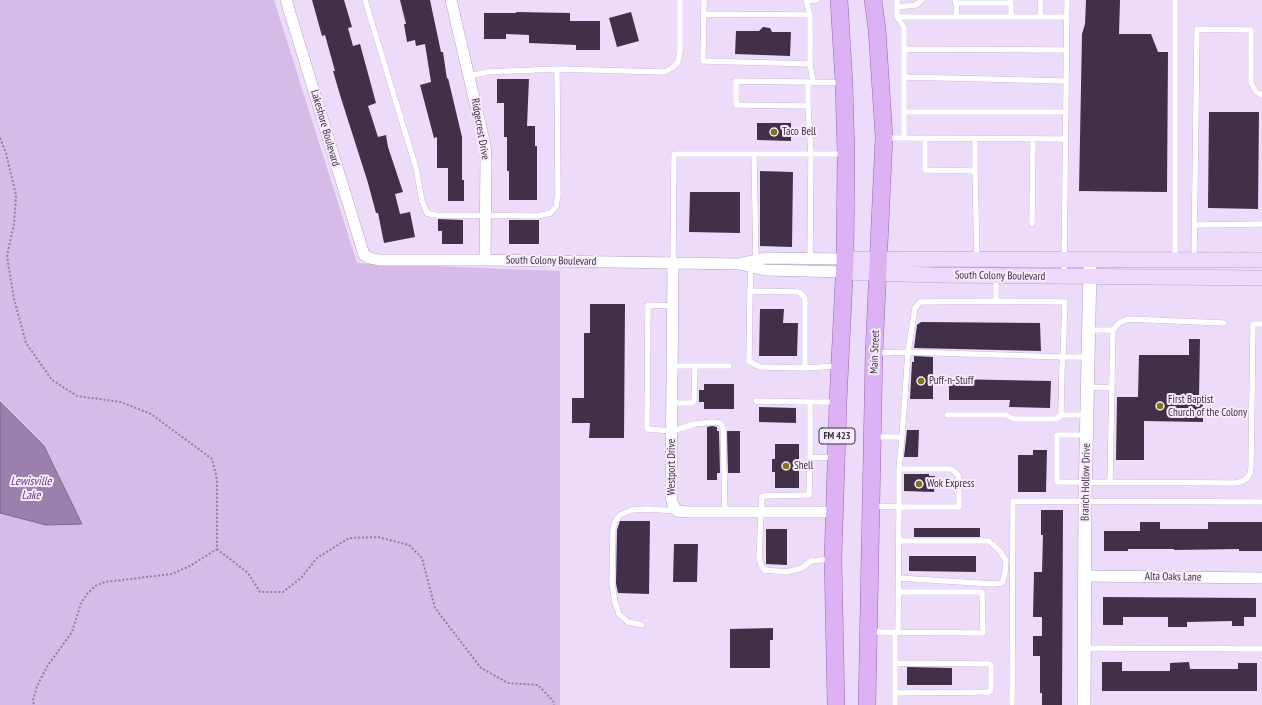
<!DOCTYPE html>
<html>
<head>
<meta charset="utf-8">
<style>
	body { margin:0 }
	canvas { display:block; background:#eddbfa }
</style>
</head>
<body>
<canvas width="1262" height="705"></canvas>
<script>
const context = document.querySelector('canvas').getContext('2d');
context.lineJoin = 'round';
function paint(path, color) { context.fillStyle = color; context.fill(path, 'evenodd'); }
const shape = rows => new Path2D(rows.map(r => 'M' + r).join(''));
function strokePath(path, color, width, dash) { context.strokeStyle = color; context.lineWidth = width; context.lineCap = dash ? 'butt' : 'round'; context.setLineDash(dash || []); context.stroke(path); }
function write(font, color, halo, rows, align = 'center') {
  context.font = font + ' "PT Sans Narrow",sans-serif'; context.lineWidth = 4; context.setLineDash([]); context.textBaseline = 'middle'; context.strokeStyle = halo; context.fillStyle = color; for (const [text, x, y, turn = 0] of rows) {
    context.save(); context.translate(x, y); context.rotate((+turn || 0) * Math.PI / 180); context.textAlign = isNaN(turn) ? turn : align; if (halo) context.strokeText(text, 0, 0); context.fillText(text, 0, 0); context.restore();
  }
}
const green = shape([
	[0,0,274,0,357,263,560,271,560,705,0,705,0,513,46,525,82,523,44,446,0,402]
]);
const water = shape([
	[0,402,44,446,82,524,46,525,0,513,0,402]
]);
const building = shape([
	[312,0,344,0,352,27,348,28,353,46,360,44,376,103,368,106,378,137,386,135,388,147,403,192,395,194,400,214,410,212,415,237,384,243,378,213,376,213,368,183,340,95,333,71,335,71,325,35,322,36],
	[400,0,430,0,441,52,443,52,447,79,448,78,462,137,462,180,464,180,464,201,448,201,448,168,437,168,437,137,434,138,420,85,431,82,425,44,416,46,415,40,407,42,404,24,406,24],
	[1086,0,1120,0,1119,34,1151,34,1158,52,1168,52,1167,192,1079,191,1082,34,1085,24],
	[516,12,570,13,570,21,600,21,600,50,576,50,576,45,529,43,529,35,506,34,506,39,484,39,484,13,516,13],
	[631,12,639,41,617,47,609,18],
	[763,27,770,28,772,32,791,32,790,56,735,54,736,31,759,31],
	[497,79,529,79,527,126,535,126,535,146,537,146,537,200,509,200,509,171,507,171,507,137,504,137,504,103,497,103],
	[1209,112,1259,112,1258,209,1208,208],
	[757,123,791,123,791,141,757,140],
	[760,171,793,172,792,247,760,246],
	[690,192,740,192,740,233,689,232],
	[438,219,463,220,463,244,442,244,442,231,438,231],
	[509,220,539,220,539,244,509,244],
	[590,304,625,304,624,438,589,438,590,423,572,423,572,398,584,398,584,333,590,333],
	[760,309,784,309,783,323,798,323,797,356,759,356],
	[921,322,1040,323,1041,351,914,348,917,325],
	[1189,339,1200,339,1199,398,1203,398,1203,422,1144,421,1144,460,1116,460,1117,397,1138,397,1139,355,1189,355],
	[914,356,933,357,933,399,910,399,912,362,914,362],
	[949,379,1051,381,1050,408,1009,407,1010,400,949,400],
	[704,384,734,384,734,409,704,409,704,402,699,402,699,390,704,390],
	[759,407,796,408,796,423,759,422],
	[712,426,717,427,717,431,719,431,720,473,717,473,717,480,707,480,707,427],
	[907,430,919,430,918,457,904,457],
	[727,431,740,431,740,473,728,473],
	[775,444,799,444,799,488,775,488,775,472,772,472,772,459,775,459],
	[1033,450,1047,450,1046,492,1018,492,1018,455,1033,455],
	[904,474,929,474,929,476,935,476,934,492,904,491],
	[1041,510,1063,510,1062,705,1042,705,1042,693,1040,693,1040,656,1033,656,1033,636,1042,636,1042,617,1033,617,1034,572,1042,572,1043,535,1041,535],
	[620,521,650,521,649,594,618,593,616,584,617,530],
	[1140,522,1160,522,1160,529,1208,529,1208,522,1262,522,1262,551,1239,551,1239,549,1174,550,1174,549,1128,549,1128,551,1104,551,1104,531,1140,531],
	[914,528,980,528,980,537,914,537],
	[766,529,787,529,787,565,766,564],
	[674,544,698,544,697,582,673,582],
	[909,556,976,556,976,572,909,571],
	[1103,597,1256,598,1256,617,1244,617,1244,626,1232,626,1232,621,1187,622,1187,627,1168,627,1168,617,1123,617,1123,625,1103,625],
	[773,628,773,640,770,640,770,668,730,668,730,629],
	[1102,662,1122,662,1122,671,1170,671,1170,663,1189,662,1190,669,1238,669,1238,663,1257,663,1257,691,1102,691],
	[907,667,952,668,952,685,907,685]
]);
const path = shape([
	[0,138,6,153,16,195,14,224,7,256,14,299,26,343,52,380,77,396,121,402,151,414,212,459,217,479,217,549,190,566,172,574,105,582,95,586,87,594,81,603,72,632,48,665,37,686,33,700,34,705],
	[217,549,248,573,260,592,283,592,301,578,317,558,349,538,378,537,409,545,422,558,435,608,481,668,508,683,538,685,553,701,554,705]
]);
const service = shape([
	[365,0,416,168,422,201,427,213,434,215,538,216,551,213,556,206,558,196,557,69],
	[704,0,703,61,810,64,810,15,806,0],
	[897,0,897,17,904,27,904,138,1065,139],
	[955,0,956,3,1011,3],
	[1011,0,1011,17],
	[806,1,817,0],
	[956,3,957,17],
	[897,7,916,5,922,0],
	[704,14,810,15],
	[897,17,1067,17],
	[1040,17,1041,0],
	[904,49,1066,50],
	[810,64,813,82],
	[470,76,487,72,557,69,665,72,673,67,678,62,680,52,680,0],
	[904,77,1066,81],
	[808,82,808,106,736,105,736,81,808,82,843,83],
	[808,106,811,154,810,258],
	[904,112,1066,112],
	[887,138,904,138],
	[925,138,925,170,975,171,977,258],
	[754,154,756,260],
	[975,171,975,139],
	[1032,224,1033,139],
	[1195,225,1262,224],
	[1194,259,1197,29,1251,30,1251,83,1256,92,1262,95],
	[1175,260,1175,0],
	[673,263,674,154,843,154],
	[1064,276,1067,0],
	[750,291,751,267],
	[673,306,648,305,647,429,672,431,695,424,712,422,720,423,723,427,725,512],
	[1089,330,1113,330,1110,482],
	[1113,330,1119,323,1128,319,1224,323],
	[877,353,908,352,1063,357,1065,302,996,301,996,276],
	[673,366,729,366],
	[805,368,760,367,749,361,750,291,799,292,805,298,805,368,837,366],
	[1088,387,1112,388],
	[756,401,810,402],
	[672,403,692,403,694,401,695,366],
	[947,415,1006,415,1014,419,1056,419,1061,415],
	[1087,415,1061,415,1062,367,1063,357,1088,357],
	[1086,435,1057,435,1057,482,1235,483,1240,482,1246,479,1250,474,1251,468,1253,324,1262,324],
	[874,437,902,437,908,352,915,308,920,302,996,301],
	[835,457,810,458,810,402,836,402],
	[810,458,809,495,762,496,759,557,761,565,765,570,786,572,802,568,811,561,831,559],
	[899,469,951,469,954,471,958,475,959,480,959,507,899,507,899,469,902,437],
	[872,506,899,507,898,632],
	[898,578,993,584,1002,583,1005,573,1006,561,1000,551,989,541,898,541],
	[642,625,628,622,619,614,615,602,612,584,613,529,615,521,620,515,632,510,648,509,677,511],
	[871,632,983,633,982,592,898,592],
	[1085,648,1262,649],
	[895,663,989,664,991,665,991,690,989,692,895,693],
	[895,705,895,632],
	[1012,705,1013,501,1262,502]
]);
const minor = shape([
	[286,0,364,255,370,258,379,260,485,260,739,264,765,270,844,272],
	[451,0,485,145,486,160,485,260],
	[673,263,671,497,673,505,677,511,688,512,834,512],
	[742,263,765,258,845,259],
	[1085,576,1262,578]
]);
const tertiary = shape([
	[1084,705,1085,501,1090,267]
]);
const secondary = shape([
	[845,259,1262,260],
	[844,272,932,275,1262,278]
]);
const primary = shape([
	[836,705,833,559,838,402,845,259,846,154,844,83,839,0],
	[867,705,874,353,884,137,877,29,873,0]
]);
const markers = [
	[774,132,4,"#807417"],
	[921,381,4,"#807417"],
	[1160,406,4,"#807417"],
	[786,466,4,"#807417"],
	[919,484,4,"#807417"]
];
const shields = [
	[837,436,36]
];
const shieldNames = [
	["FM 423",837,436]
];
const streetNames = [
	["Lakeshore Boulevard",325,128,74],
	["Ridgecrest Drive",480,129,80],
	["South Colony Boulevard",551,261,1],
	["South Colony Boulevard",1000,276,1],
	["Main Street",875,352,-88],
	["Westport Drive",672,467,-90],
	["Branch Hollow Drive",1086,482,-89],
	["Alta Oaks Lane",1173,577,1]
];
const poiNames = [
	["Taco Bell",782,132],
	["Puff-n-Stuff",929,381],
	["First Baptist",1168,400],
	["Church of the Colony",1168,413],
	["Shell",794,466],
	["Wok Express",927,484]
];
const waterNames = [
	["Lewisville",31,482],
	["Lake",31,496]
];
paint(green, '#d6bbe7');
paint(water, '#9b7fad');
strokePath(water, '#7e688b', 1);
paint(building, '#403149');
strokePath(service, '#b3a2be', 6);
strokePath(minor, '#b3a2be', 12);
strokePath(tertiary, '#b3a2be', 14);
strokePath(secondary, '#b3a2be', 16);
strokePath(primary, '#9364af', 18);
strokePath(path, '#8d8095', 2, [2, 2]);
strokePath(service, '#fff', 5.5);
strokePath(minor, '#fff', 11);
strokePath(tertiary, '#fff', 13);
strokePath(secondary, '#edd9fa', 15);
strokePath(primary, '#dcb2f4', 17);
for (const [x, y, r, color] of markers) { const dot = new Path2D(); dot.arc(x, y, r, 0, 2 * Math.PI); context.fillStyle = color; context.fill(dot); strokePath(dot, '#f7ecfe', 1.5); }
for (const [x, y, w] of shields) { const box = new Path2D(); box.roundRect(x - w / 2, y - 8, w, 16, 3); context.fillStyle = '#f7ecfe'; context.fill(box); strokePath(box, '#39313d', 1); }
write('bold 10px', '#39313d', null, shieldNames);
write('11px', '#39313d', '#f7ecfe', streetNames);
write('11px', '#39313d', '#f7ecfe', poiNames, 'left');
write('italic 12px', '#643e7a', '#f7ecfe', waterNames);
</script>
</body>
</html>
